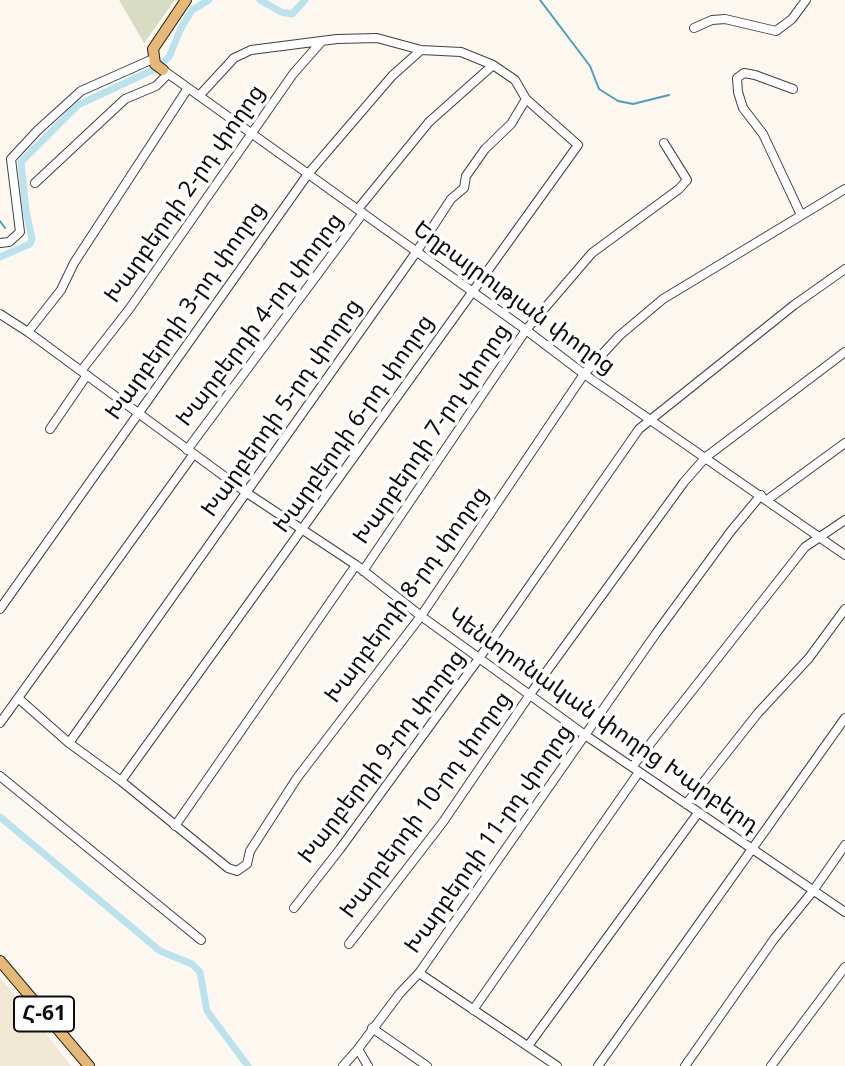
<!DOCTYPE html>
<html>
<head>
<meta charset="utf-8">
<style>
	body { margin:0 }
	canvas { display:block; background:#fdf8ef }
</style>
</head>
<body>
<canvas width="845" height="1066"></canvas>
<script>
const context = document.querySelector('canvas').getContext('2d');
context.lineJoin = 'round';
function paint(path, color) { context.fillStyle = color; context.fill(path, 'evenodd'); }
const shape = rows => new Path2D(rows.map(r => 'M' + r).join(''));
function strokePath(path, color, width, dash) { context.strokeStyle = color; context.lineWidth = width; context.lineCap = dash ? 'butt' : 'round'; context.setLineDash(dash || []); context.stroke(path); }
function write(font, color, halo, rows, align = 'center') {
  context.font = font + ' Georgia,"Noto Sans Armenian",serif'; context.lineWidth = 7; context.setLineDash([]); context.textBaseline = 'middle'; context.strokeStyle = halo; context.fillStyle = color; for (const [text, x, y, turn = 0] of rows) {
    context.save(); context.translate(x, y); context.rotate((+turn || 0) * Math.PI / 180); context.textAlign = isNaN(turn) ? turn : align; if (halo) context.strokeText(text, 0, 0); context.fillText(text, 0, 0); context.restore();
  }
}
const farmland = shape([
	[0,978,40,1026,71,1066,0,1066]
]);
const cemetery = shape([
	[119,0,175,0,144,43]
]);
const stream = shape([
	[540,0,590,66,599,89,618,101,633,104,669,95],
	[0,221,5,228]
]);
const canal = shape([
	[260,0,281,12,292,14,305,0],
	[0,257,30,244,32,238,26,211,21,162,78,105,155,69,169,57,181,28,192,10,209,0],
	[0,817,160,951,192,964,200,972,207,1011,248,1066]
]);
const minor = shape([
	[694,28,712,20,725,19,776,31,792,19,806,0],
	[163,70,526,330,584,374,845,555],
	[793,89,755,75,744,73,737,78,738,92,743,108,763,134,801,215],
	[35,183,125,99,156,86,168,74],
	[358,209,429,122,493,65],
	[0,243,9,242,20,232,11,159,38,130,81,91,153,59],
	[0,314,28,332,247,493,356,565,421,616,585,735,845,912],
	[28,332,61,290,74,263,188,88],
	[81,371,130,308,293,74,322,41],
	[50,429,87,375],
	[187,450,363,213],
	[767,500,845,443],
	[363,571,526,330,592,253,679,189,687,180,664,143],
	[0,609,308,174,392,76,421,50],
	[18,698,69,743,121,781,228,868,237,871,247,864,250,851,297,778,421,616,584,374,619,336,663,299,845,189],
	[0,723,193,455],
	[69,743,417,251,451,199,464,188,466,176,485,149,511,124,526,99],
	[632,767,805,547,845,520],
	[0,776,201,940],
	[121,781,578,145,526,99,515,80,493,65,461,52,421,50,377,38,337,39,251,50,234,58,199,96],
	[686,804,758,713,809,658,845,609],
	[175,826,356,565],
	[294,908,340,849,480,657,639,429,794,305,845,269],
	[349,944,443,822,531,693,684,482,706,457,845,352],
	[419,973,557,1066],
	[473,1010,639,772],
	[372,1028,427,1066],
	[528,1046,698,813],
	[358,1049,368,1066],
	[343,1066,358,1049,400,993,419,973,657,632,731,531,761,495],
	[598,1066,845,718],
	[685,1066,774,939,813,891,845,845],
	[771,1066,845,967]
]);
const major = shape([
	[163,70,155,64,153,49,186,0],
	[0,961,89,1066]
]);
const shields = [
	[44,1014,60]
];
const shieldNames = [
	["Հ-61",44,1014]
];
const streetNames = [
	["Խարբերդի 2-րդ փողոց",185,194,-55],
	["Եղբայրության փողոց",514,298,36],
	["Խարբերդի 3-րդ փողոց",186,311,-55],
	["Խարբերդի 4-րդ փողոց",260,320,-53],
	["Խարբերդի 5-րդ փողոց",282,408,-55],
	["Խարբերդի 6-րդ փողոց",354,424,-55],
	["Խարբերդի 7-րդ փողոց",432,434,-56],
	["Խարբերդի 8-րդ փողոց",407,595,-54],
	["Կենտրոնական փողոց Խարբերդ",603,721,35],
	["Խարբերդի 9-րդ փողոց",382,757,-53],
	["Խարբերդի 10-րդ փողոց",426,805,-54],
	["Խարբերդի 11-րդ փողոց",489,839,-55]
];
paint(farmland, '#f0e8d2');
paint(cemetery, '#d8dcc3');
strokePath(stream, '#4ba0bb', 2);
strokePath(canal, '#bae3ee', 7);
strokePath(minor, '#404040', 10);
strokePath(major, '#1e1e1e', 12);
strokePath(minor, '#fff', 8);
strokePath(major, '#e6b876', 10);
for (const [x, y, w] of shields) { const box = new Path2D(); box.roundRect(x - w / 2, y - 17.5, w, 35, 5); context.fillStyle = '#fff'; context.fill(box); strokePath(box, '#0d0d0d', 2); }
write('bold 21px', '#0d0d0d', null, shieldNames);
write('23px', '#0d0d0d', '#fff', streetNames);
</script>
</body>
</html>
